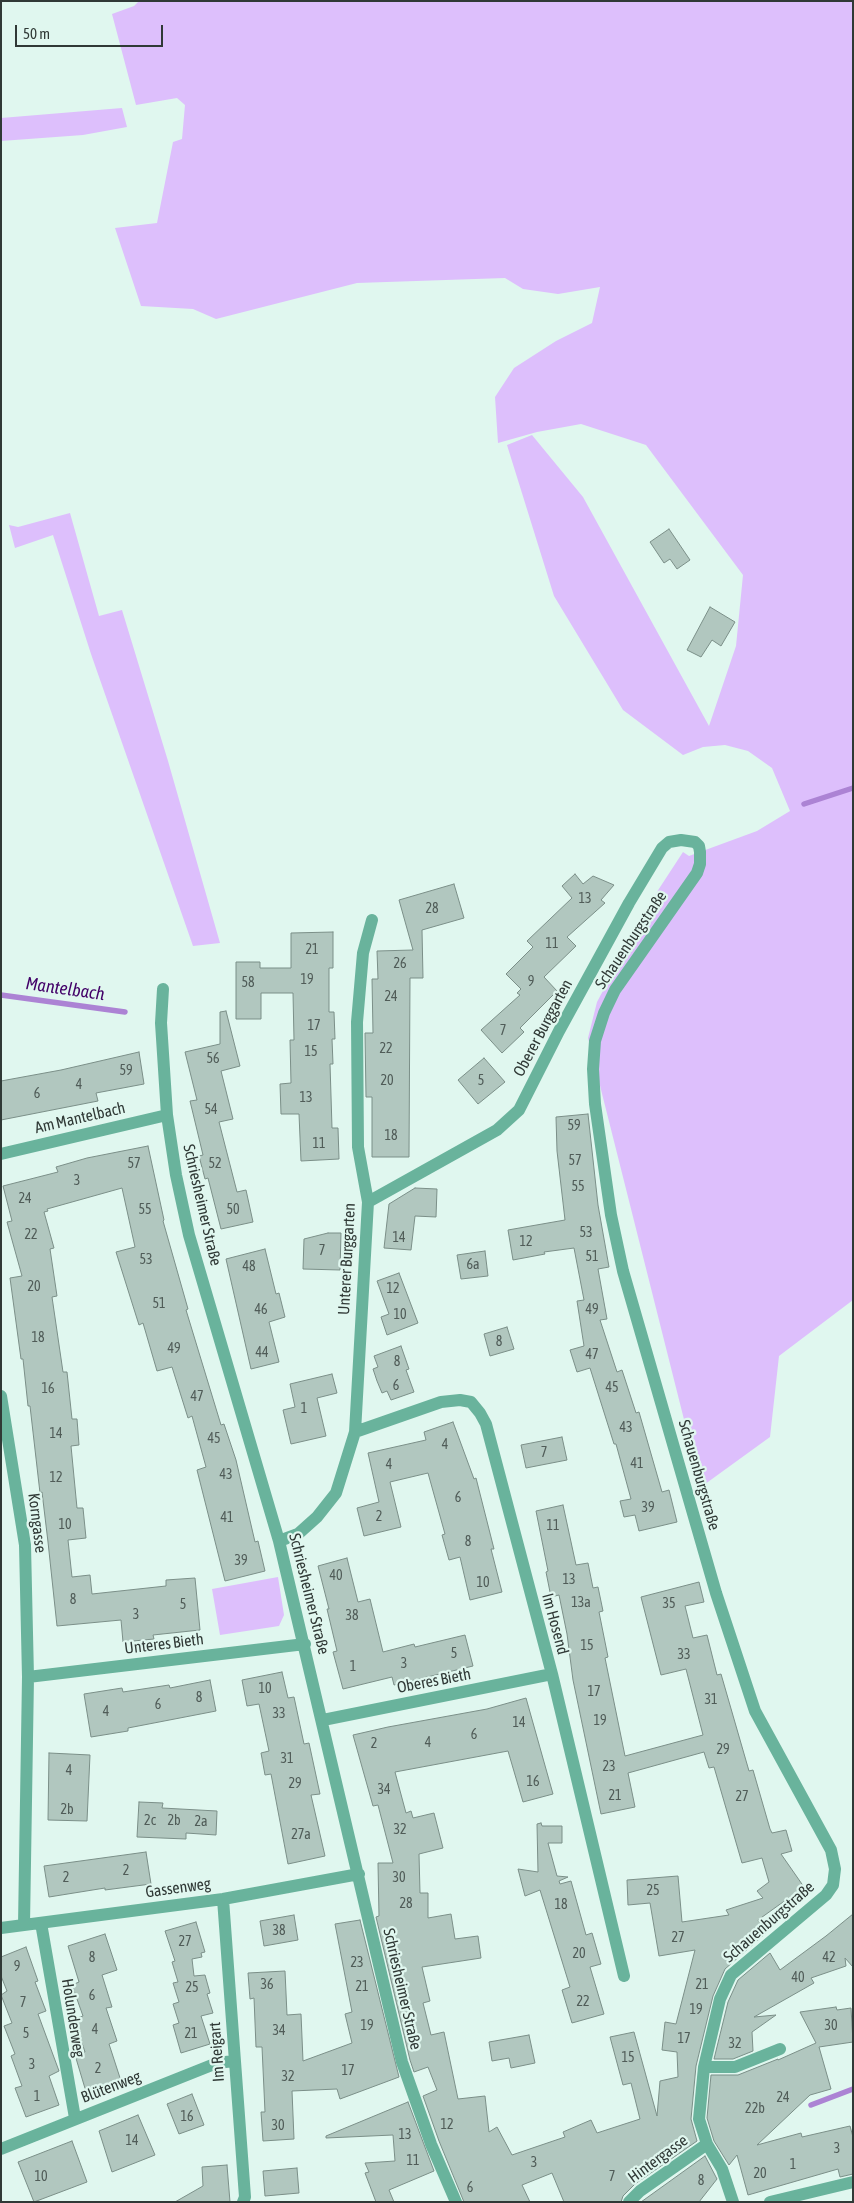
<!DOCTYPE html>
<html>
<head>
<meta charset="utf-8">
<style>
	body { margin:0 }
	#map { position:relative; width:854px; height:2203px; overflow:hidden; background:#e0f7ef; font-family:"Asap Condensed",sans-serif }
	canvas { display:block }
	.frame { position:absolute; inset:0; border:2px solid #303936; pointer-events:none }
	.scale { position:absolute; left:15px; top:25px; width:148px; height:22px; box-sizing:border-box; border:2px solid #303936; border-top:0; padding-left:6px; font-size:15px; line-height:18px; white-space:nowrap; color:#303936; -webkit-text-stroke:4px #e0f7ef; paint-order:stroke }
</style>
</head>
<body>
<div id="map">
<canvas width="854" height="2203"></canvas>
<div class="frame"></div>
<div class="scale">50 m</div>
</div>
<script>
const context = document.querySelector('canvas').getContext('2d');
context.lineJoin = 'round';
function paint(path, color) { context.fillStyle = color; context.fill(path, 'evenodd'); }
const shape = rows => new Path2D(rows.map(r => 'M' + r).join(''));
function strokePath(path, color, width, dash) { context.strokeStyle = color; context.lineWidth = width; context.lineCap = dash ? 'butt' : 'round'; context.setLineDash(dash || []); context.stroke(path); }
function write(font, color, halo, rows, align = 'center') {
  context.font = font + ' "Asap Condensed",sans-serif'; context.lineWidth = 4.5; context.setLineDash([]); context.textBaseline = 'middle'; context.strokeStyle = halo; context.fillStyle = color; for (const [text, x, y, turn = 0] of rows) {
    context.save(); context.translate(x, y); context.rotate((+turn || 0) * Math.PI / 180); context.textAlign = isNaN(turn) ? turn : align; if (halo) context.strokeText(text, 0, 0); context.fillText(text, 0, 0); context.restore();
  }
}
const green = shape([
	[139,1,853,1,853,1300,779,1356,770,1437,701,1487,588,1038,597,1002,651,901,683,852,689,856,757,831,790,811,772,768,748,751,725,745,703,747,683,755,623,710,554,596,507,445,532,435,583,497,709,726,736,646,743,575,646,445,581,424,537,432,498,443,495,397,514,368,556,341,592,323,600,287,558,294,523,289,505,278,357,283,216,319,193,309,141,306,115,228,157,223,173,142,182,139,185,105,177,98,136,105,112,14,134,6],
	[122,108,127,127,83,135,1,141,1,118],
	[70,513,99,616,122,610,168,761,220,943,193,946,91,654,53,535,15,548,9,525,18,527],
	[278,1577,284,1615,279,1626,220,1635,212,1589]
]);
const stream = shape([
	[804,804,853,788],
	[1,995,125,1012],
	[811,2105,853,2089]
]);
const building = shape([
	[669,529,690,560,677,569,670,559,664,563,650,542,669,529],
	[710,607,735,622,721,646,712,640,701,657,687,650,710,607],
	[575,874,583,884,593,876,614,885,601,900,605,903,567,937,576,946,544,977,557,991,520,1028,524,1032,502,1053,481,1030,520,995,517,993,521,989,506,974,533,947,527,941,572,898,562,886,575,874],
	[454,884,464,918,422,930,423,978,410,978,409,1157,372,1157,372,1097,366,1097,365,1033,373,1033,372,979,378,979,377,951,413,950,399,900,454,884],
	[333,932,333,968,329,968,329,1012,334,1012,335,1039,332,1039,333,1064,330,1064,332,1128,338,1128,339,1159,301,1161,299,1114,281,1114,280,1084,291,1083,290,1040,294,1040,293,993,261,993,261,1019,236,1019,236,962,260,962,260,968,291,968,291,933,333,932],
	[226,1011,240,1066,221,1071,233,1119,219,1122,237,1192,246,1190,253,1222,221,1229,208,1178,205,1179,199,1156,203,1155,190,1101,197,1100,185,1052,220,1044,220,1012,226,1011],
	[139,1052,144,1084,96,1093,98,1101,1,1120,1,1081,61,1070,139,1052],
	[484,1058,505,1082,478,1104,458,1080,484,1058],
	[588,1114,598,1205,609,1267,598,1269,607,1319,600,1320,617,1372,622,1370,636,1413,639,1412,662,1492,669,1490,677,1522,639,1531,635,1515,624,1517,620,1501,631,1499,616,1444,614,1444,590,1368,577,1372,570,1350,584,1346,577,1301,584,1300,574,1248,544,1252,545,1254,513,1260,508,1230,565,1220,557,1151,556,1117,588,1114],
	[148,1146,164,1220,163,1221,188,1309,186,1310,221,1425,224,1424,236,1460,255,1542,258,1541,265,1571,225,1581,197,1470,206,1467,192,1416,188,1418,172,1367,157,1371,143,1323,139,1325,116,1252,135,1247,122,1188,47,1209,48,1211,44,1212,54,1248,50,1249,57,1296,52,1297,63,1372,67,1372,72,1419,77,1419,79,1445,71,1446,77,1508,83,1508,86,1538,68,1540,72,1577,90,1575,92,1594,166,1586,166,1580,195,1578,200,1630,153,1635,154,1639,123,1642,121,1620,57,1626,48,1542,42,1492,40,1493,30,1406,28,1406,23,1359,21,1359,10,1278,22,1276,7,1222,12,1221,3,1186,58,1172,56,1167,87,1158,148,1146],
	[415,1188,437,1189,436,1217,415,1216,411,1250,384,1248,389,1204,415,1188],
	[328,1233,341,1233,340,1270,303,1269,304,1239,328,1233],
	[265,1249,276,1294,279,1293,285,1317,269,1322,279,1362,251,1369,226,1259,265,1249],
	[485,1251,488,1276,461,1279,457,1255,485,1251],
	[399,1273,418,1323,387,1335,381,1317,389,1314,377,1281,399,1273],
	[507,1327,514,1349,490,1356,484,1334,507,1327],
	[401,1346,409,1369,406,1370,414,1392,391,1400,387,1391,382,1393,377,1381,373,1369,378,1367,374,1356,401,1346],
	[332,1374,337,1393,317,1398,326,1436,291,1444,283,1410,295,1407,290,1384,332,1374],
	[453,1422,474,1479,476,1478,494,1549,491,1549,502,1592,470,1600,460,1557,449,1560,442,1535,445,1534,428,1473,390,1482,401,1527,364,1536,357,1508,379,1502,368,1453,426,1440,424,1432,453,1422],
	[562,1437,567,1460,526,1468,521,1445,562,1437],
	[563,1505,576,1565,588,1563,593,1588,598,1587,603,1611,599,1612,608,1657,605,1658,625,1756,703,1735,686,1669,661,1675,641,1597,699,1582,704,1602,685,1606,693,1638,707,1635,717,1675,721,1674,749,1771,753,1770,770,1829,772,1833,786,1830,792,1851,781,1854,804,1887,758,1920,766,1933,725,1969,713,1996,696,2066,691,2119,697,2141,635,2184,623,2196,621,2202,564,2202,552,2173,522,2185,530,2202,464,2202,439,2141,423,2096,437,2090,428,2067,414,2072,410,2060,376,1917,379,1916,378,1863,393,1863,378,1805,373,1806,353,1735,388,1727,487,1709,526,1698,553,1794,523,1802,508,1751,395,1772,406,1813,411,1811,413,1818,434,1813,443,1848,419,1854,420,1893,428,1893,428,1918,451,1914,455,1939,478,1936,481,1958,422,1967,430,2001,423,2003,431,2035,444,2032,458,2099,485,2096,489,2132,497,2127,512,2155,565,2137,563,2132,591,2120,597,2133,640,2119,631,2083,623,2085,610,2037,634,2032,657,2116,660,2081,678,2077,677,2052,662,2050,665,2022,676,2024,695,1950,659,1956,650,1903,628,1905,627,1880,678,1876,682,1922,729,1915,726,1910,763,1898,757,1891,769,1882,762,1858,742,1863,714,1767,709,1768,704,1752,628,1773,635,1807,601,1814,573,1680,567,1634,559,1595,551,1597,546,1572,548,1571,536,1511,563,1505],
	[347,1558,358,1602,370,1599,383,1652,414,1644,415,1647,465,1635,473,1666,394,1685,392,1677,343,1689,333,1652,337,1651,327,1609,329,1609,318,1566,347,1558],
	[282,1672,288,1698,294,1697,304,1744,309,1743,320,1794,311,1795,325,1856,288,1864,271,1774,265,1775,261,1753,269,1751,259,1704,247,1706,242,1680,282,1672],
	[210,1680,216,1711,128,1728,128,1731,91,1737,84,1694,122,1688,123,1692,169,1685,170,1688,210,1680],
	[49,1753,90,1755,87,1821,48,1820,49,1753],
	[139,1802,163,1803,162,1808,217,1811,216,1835,186,1833,186,1839,137,1837,139,1802],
	[541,1823,542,1826,562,1826,562,1843,548,1843,557,1876,568,1877,559,1881,560,1884,571,1881,586,1935,592,1933,601,1964,590,1967,604,2014,572,2023,562,1990,570,1987,540,1890,525,1896,518,1869,538,1872,537,1824,541,1823],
	[146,1852,151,1884,105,1890,105,1888,49,1897,44,1866,146,1852],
	[853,1914,853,1967,845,1958,846,1966,811,1978,814,1983,754,2017,776,2015,752,2032,753,2051,733,2059,714,2059,728,2002,738,1980,770,1953,780,1970,826,1936,853,1914],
	[294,1915,298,1940,264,1946,260,1921,294,1915],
	[360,1920,399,2077,340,2099,337,2089,292,2091,294,2139,263,2141,261,2112,265,2112,262,2047,256,2047,254,1998,250,1999,248,1973,285,1971,287,2015,301,2014,303,2061,352,2043,345,2014,352,2012,335,1924,360,1920],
	[196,1922,205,1952,201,1953,202,1957,192,1959,194,1976,205,1975,210,1993,207,1994,213,2013,201,2016,210,2044,181,2053,173,2025,179,2023,173,2004,179,2002,173,1983,178,1982,172,1962,175,1961,165,1931,196,1922],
	[105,1934,117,1970,102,1975,112,2007,106,2008,117,2041,109,2044,122,2084,87,2095,75,2055,85,2052,74,2019,83,2016,72,1985,79,1982,68,1946,105,1934],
	[26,1947,38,1981,35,1982,46,2011,38,2014,59,2071,49,2076,59,2105,26,2117,15,2088,22,2086,11,2056,15,2054,4,2026,12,2023,1,1995,7,1991,1,1976,1,1957,26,1947],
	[836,2007,837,2010,851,2008,853,2042,819,2047,831,2089,810,2095,757,2145,801,2133,802,2137,850,2126,853,2137,853,2174,840,2177,838,2169,748,2195,737,2155,729,2165,714,2141,707,2118,711,2075,738,2075,778,2059,778,2060,816,2043,800,2012,836,2007],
	[529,2035,535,2063,511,2068,509,2058,492,2061,489,2042,529,2035],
	[192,2094,204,2125,179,2134,167,2104,192,2094],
	[408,2102,434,2171,389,2190,394,2202,376,2202,365,2173,369,2172,365,2163,395,2161,393,2135,326,2138,326,2136,408,2102],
	[138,2115,155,2155,112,2172,99,2131,138,2115],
	[72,2141,87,2182,34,2202,18,2162,72,2141],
	[705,2156,717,2179,699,2202,641,2202,705,2156],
	[227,2165,230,2202,175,2202,203,2186,202,2167,227,2165],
	[297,2168,299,2193,265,2196,263,2171,297,2168]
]);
const minor = shape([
	[163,989,161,1023,167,1115,176,1175,189,1235,279,1541,402,2062,431,2144,456,2202],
	[1,1154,167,1115],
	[368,1202,497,1130,519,1110,559,1031,629,903,662,848,669,842,681,840,695,842,699,846,700,852,700,864,697,873,615,990,604,1013,595,1041,593,1069,595,1104,611,1215,623,1271,716,1593,755,1711,831,1850,835,1869,833,1885,826,1895,731,1975,720,1999,704,2067,699,2119,707,2144,722,2169,733,2202],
	[1,1396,25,1545,28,1677,24,1925],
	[355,1432,441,1402,460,1400,471,1402,480,1413,486,1424,552,1674,624,1976],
	[279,1541,298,1534,317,1517,336,1493,355,1432,368,1202,358,1147,357,1022,363,953,372,920],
	[28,1677,305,1644],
	[323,1720,552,1674],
	[223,1899,245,2197,243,2202],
	[41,1923,75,2118],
	[1,1928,223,1899,359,1874],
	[704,2067,735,2067,780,2049],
	[1,2149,217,2063,234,2061],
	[629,2202,640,2191,707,2144],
	[770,2202,853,2182]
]);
const numberNames = [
	["13",585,899],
	["28",432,909],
	["11",552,944],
	["21",312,950],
	["26",400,964],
	["19",307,980],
	["9",531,982],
	["58",248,983],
	["24",391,997],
	["17",314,1026],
	["7",503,1031],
	["22",386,1049],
	["15",311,1052],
	["56",213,1059],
	["59",126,1071],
	["20",387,1081],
	["5",481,1081],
	["4",79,1085],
	["6",37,1094],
	["13",306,1098],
	["54",211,1110],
	["59",574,1126],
	["18",391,1136],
	["11",319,1144],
	["57",575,1161],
	["57",134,1164],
	["52",215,1164],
	["3",77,1181],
	["55",578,1187],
	["24",25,1199],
	["55",145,1210],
	["50",233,1210],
	["53",586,1233],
	["22",31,1235],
	["14",399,1238],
	["12",526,1242],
	["7",322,1251],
	["51",592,1257],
	["53",146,1260],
	["6a",473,1265],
	["48",249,1267],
	["20",34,1287],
	["12",393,1289],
	["51",159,1304],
	["46",261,1310],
	["49",592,1310],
	["10",400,1315],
	["18",38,1338],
	["8",499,1342],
	["49",174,1349],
	["44",262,1353],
	["47",592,1355],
	["8",397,1362],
	["6",396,1386],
	["45",612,1388],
	["16",48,1389],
	["47",197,1397],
	["1",304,1409],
	["43",626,1428],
	["14",56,1434],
	["45",214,1439],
	["4",445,1445],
	["7",544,1453],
	["41",637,1464],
	["4",389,1465],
	["43",226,1475],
	["12",56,1478],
	["6",458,1498],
	["39",648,1508],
	["2",379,1517],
	["41",227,1518],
	["10",65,1525],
	["11",553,1526],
	["8",468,1542],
	["39",241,1561],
	["40",336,1576],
	["13",569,1580],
	["10",483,1583],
	["8",73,1600],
	["13a",581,1603],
	["35",669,1604],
	["5",183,1605],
	["3",136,1615],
	["38",352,1616],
	["15",587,1646],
	["5",454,1654],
	["33",684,1655],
	["3",404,1664],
	["1",353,1667],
	["10",265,1689],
	["17",594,1692],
	["8",199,1698],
	["31",711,1700],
	["6",158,1705],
	["4",106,1712],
	["33",279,1714],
	["19",600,1721],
	["14",519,1723],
	["6",474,1735],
	["4",428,1743],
	["2",374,1744],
	["29",723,1750],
	["31",287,1759],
	["23",609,1767],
	["4",69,1771],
	["16",533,1782],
	["29",295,1784],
	["34",384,1790],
	["21",615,1796],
	["27",742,1797],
	["2b",67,1810],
	["2c",150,1821],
	["2b",174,1821],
	["2a",201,1822],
	["32",400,1830],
	["27a",301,1835],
	["2",126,1871],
	["2",66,1878],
	["30",399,1878],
	["25",653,1891],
	["28",406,1904],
	["18",561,1905],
	["38",279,1931],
	["27",678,1938],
	["27",185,1942],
	["20",579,1954],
	["8",92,1958],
	["42",829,1958],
	["23",357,1963],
	["9",17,1967],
	["40",798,1978],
	["36",267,1985],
	["21",702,1985],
	["21",362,1987],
	["25",192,1988],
	["6",92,1996],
	["22",583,2002],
	["7",23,2003],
	["19",696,2010],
	["19",367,2026],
	["30",831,2026],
	["4",95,2030],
	["34",279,2031],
	["5",26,2034],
	["21",191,2034],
	["17",684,2039],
	["32",735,2044],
	["15",628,2058],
	["3",32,2065],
	["2",98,2069],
	["17",348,2071],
	["32",288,2077],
	["1",37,2097],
	["24",783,2098],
	["22b",755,2109],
	["16",187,2117],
	["12",447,2125],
	["30",278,2126],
	["13",405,2135],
	["14",132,2141],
	["3",837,2149],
	["11",413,2161],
	["3",534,2163],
	["1",793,2165],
	["20",760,2174],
	["10",41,2177],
	["7",612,2177],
	["8",701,2181],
	["6",470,2188]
];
const streetNames = [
	["Schauenburgstraße",631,940,-56],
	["Oberer Burggarten",543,1028,-62],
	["Am Mantelbach",80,1118,-13],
	["Schriesheimer Straße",202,1205,77],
	["Unterer Burggarten",347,1259,-87],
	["Schauenburgstraße",699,1475,74],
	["Korngasse",37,1523,83],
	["Schriesheimer Straße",309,1594,76],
	["Im Hosend",555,1624,75],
	["Unteres Bieth",164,1644,-7],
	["Oberes Bieth",434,1681,-11],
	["Gassenweg",178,1888,-8],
	["Schauenburgstraße",769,1922,-41],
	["Schriesheimer Straße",402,1989,77],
	["Holunderweg",73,2018,81],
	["Im Reigart",217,2052,-94],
	["Blütenweg",111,2087,-21],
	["Hintergasse",658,2159,-36]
];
const waterNames = [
	["Mantelbach",65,989,8]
];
paint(green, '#ddbffc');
strokePath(stream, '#ac83d4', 5.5);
paint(building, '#b1c7bf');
strokePath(building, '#7b8f88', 1);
strokePath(minor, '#69b39c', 12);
write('14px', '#505c58', null, numberNames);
write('16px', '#303936', '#e0f7ef', streetNames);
write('italic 18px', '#420168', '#e0f7ef', waterNames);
</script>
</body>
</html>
